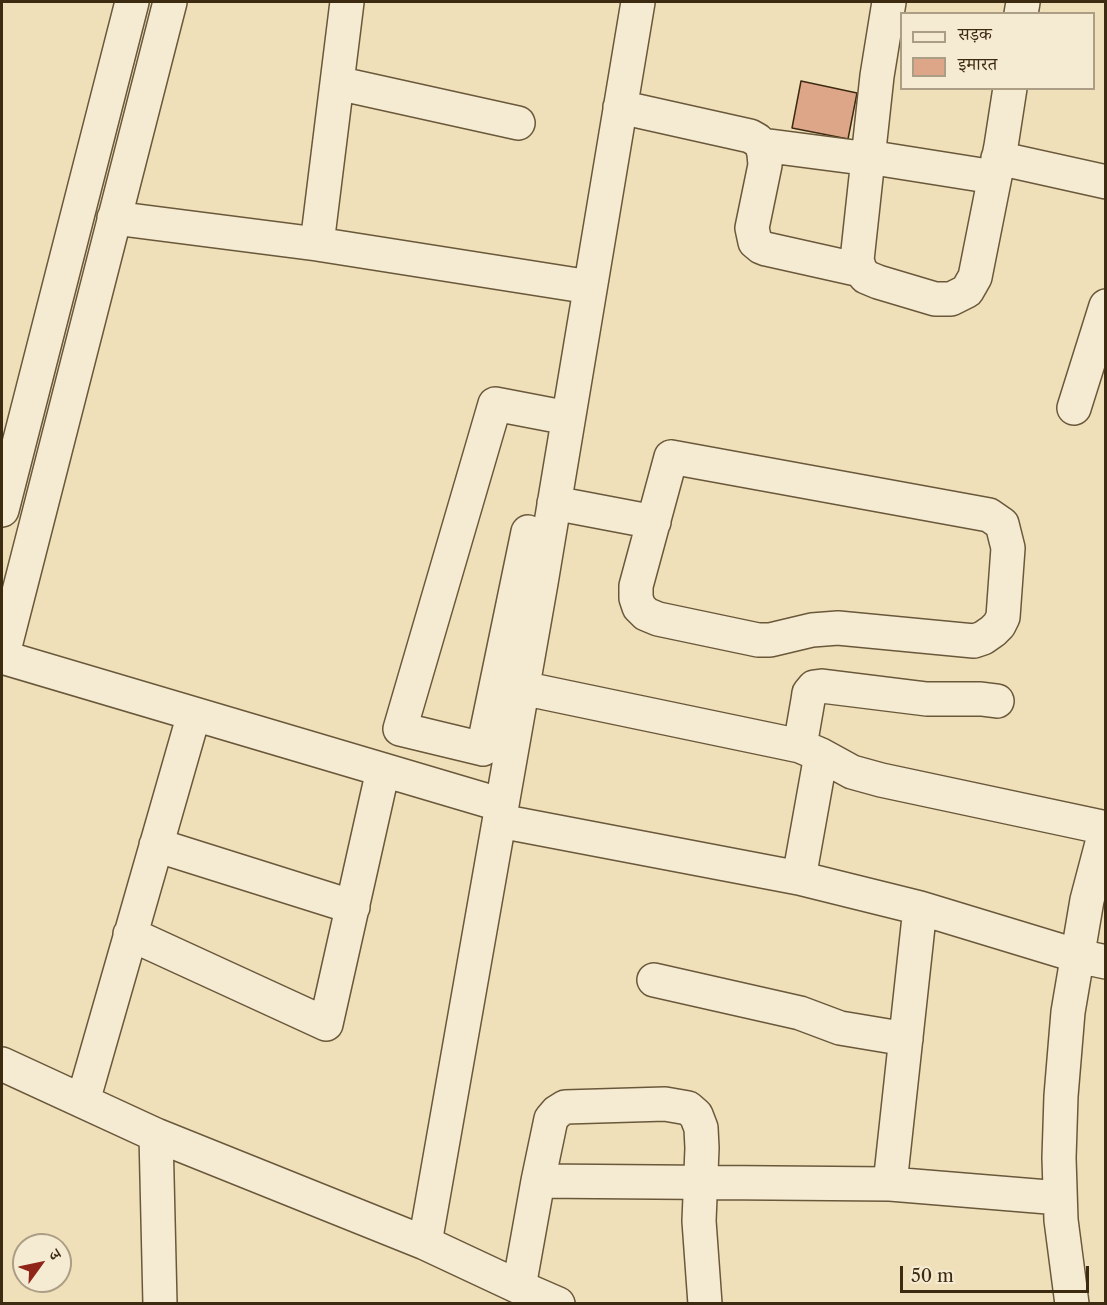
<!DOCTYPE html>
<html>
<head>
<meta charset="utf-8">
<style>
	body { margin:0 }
	#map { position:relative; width:1107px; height:1305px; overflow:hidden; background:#efe0b9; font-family:"Libre Caslon Text","Noto Serif Devanagari",serif }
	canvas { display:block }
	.frame { position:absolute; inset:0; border:3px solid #3d2b11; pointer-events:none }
	.legend { position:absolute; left:900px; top:12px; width:195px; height:78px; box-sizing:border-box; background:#f5ebd2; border:2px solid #ab9e85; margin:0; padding:8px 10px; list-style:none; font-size:18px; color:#3d2b11 }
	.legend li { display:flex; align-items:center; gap:12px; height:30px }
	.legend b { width:30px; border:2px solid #ab9e85 }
	.north { position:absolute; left:12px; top:1233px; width:60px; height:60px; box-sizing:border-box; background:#f5ebd2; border:2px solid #ab9e85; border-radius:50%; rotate:57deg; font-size:16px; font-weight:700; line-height:24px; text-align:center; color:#3d2b11 }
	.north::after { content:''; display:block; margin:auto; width:21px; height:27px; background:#8f2418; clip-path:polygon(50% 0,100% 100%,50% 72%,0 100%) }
	.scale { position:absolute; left:900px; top:1266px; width:189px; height:27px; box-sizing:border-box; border:3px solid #3d2b11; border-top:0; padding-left:8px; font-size:18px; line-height:21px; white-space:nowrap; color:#3d2b11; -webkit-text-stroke:4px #f5ebd2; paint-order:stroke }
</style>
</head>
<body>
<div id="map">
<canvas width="1107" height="1305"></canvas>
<div class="frame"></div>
<ul class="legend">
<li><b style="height:8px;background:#f5ebd2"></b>सड़क</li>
<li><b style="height:16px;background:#dda689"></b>इमारत</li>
</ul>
<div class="north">उ</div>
<div class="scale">50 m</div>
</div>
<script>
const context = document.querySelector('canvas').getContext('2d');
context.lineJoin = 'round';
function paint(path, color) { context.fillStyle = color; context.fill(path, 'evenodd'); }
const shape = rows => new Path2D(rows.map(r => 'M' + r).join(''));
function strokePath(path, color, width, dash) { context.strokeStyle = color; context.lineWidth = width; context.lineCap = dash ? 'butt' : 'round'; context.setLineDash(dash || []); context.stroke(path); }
const building = shape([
	[801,81,857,93,848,139,792,128,801,81]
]);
const minor = shape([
	[889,2,877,76,857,260,860,270,866,277,878,282,935,299,951,299,967,291,975,277,1001,146,1010,88],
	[1021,14,1023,2],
	[337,83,518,123],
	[620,107,750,136,757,140,762,145,764,154,765,165,752,228,755,242,761,247,766,249,860,270],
	[762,145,862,158,868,157,994,177],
	[998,158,1106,182],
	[114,218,317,244,590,287],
	[317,244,347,2],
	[1074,408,1106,306],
	[671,457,989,515,1002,524,1008,548,1003,617,999,625,993,631,983,638,974,641,838,628,812,630,770,640,758,640,658,619,646,614,639,607,636,598,636,586,671,457],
	[554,503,654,522],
	[2,510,132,2],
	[528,532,483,749,400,729,495,404,568,418],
	[2,657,502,805],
	[2,658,170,2],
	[522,688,781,742,800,746,821,755,852,772,881,780,1106,828],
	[800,746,808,700,809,693,814,687,822,686,927,699,981,699,997,701],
	[500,821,799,878,920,908,1078,956,1106,962],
	[156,845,353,907],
	[799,878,821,755],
	[130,934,326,1024,383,770],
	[654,980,800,1013,840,1028,906,1039],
	[2,1064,156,1135,425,1243,541,583,638,2],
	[83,1101,194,714],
	[156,1135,160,1304],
	[538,1181,890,1184,1060,1198],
	[890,1184,920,908],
	[425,1243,519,1287,558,1304],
	[519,1287,538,1181,551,1119,557,1112,565,1107,665,1104,688,1108,696,1115,701,1128,702,1148,699,1221,705,1304],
	[1072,1304,1061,1220,1059,1158,1061,1096,1068,1012,1087,900,1106,828]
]);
paint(building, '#dda689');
strokePath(building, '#3d2b11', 1.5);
strokePath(minor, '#6a583b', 36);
strokePath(minor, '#f5ebd2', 33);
</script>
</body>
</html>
